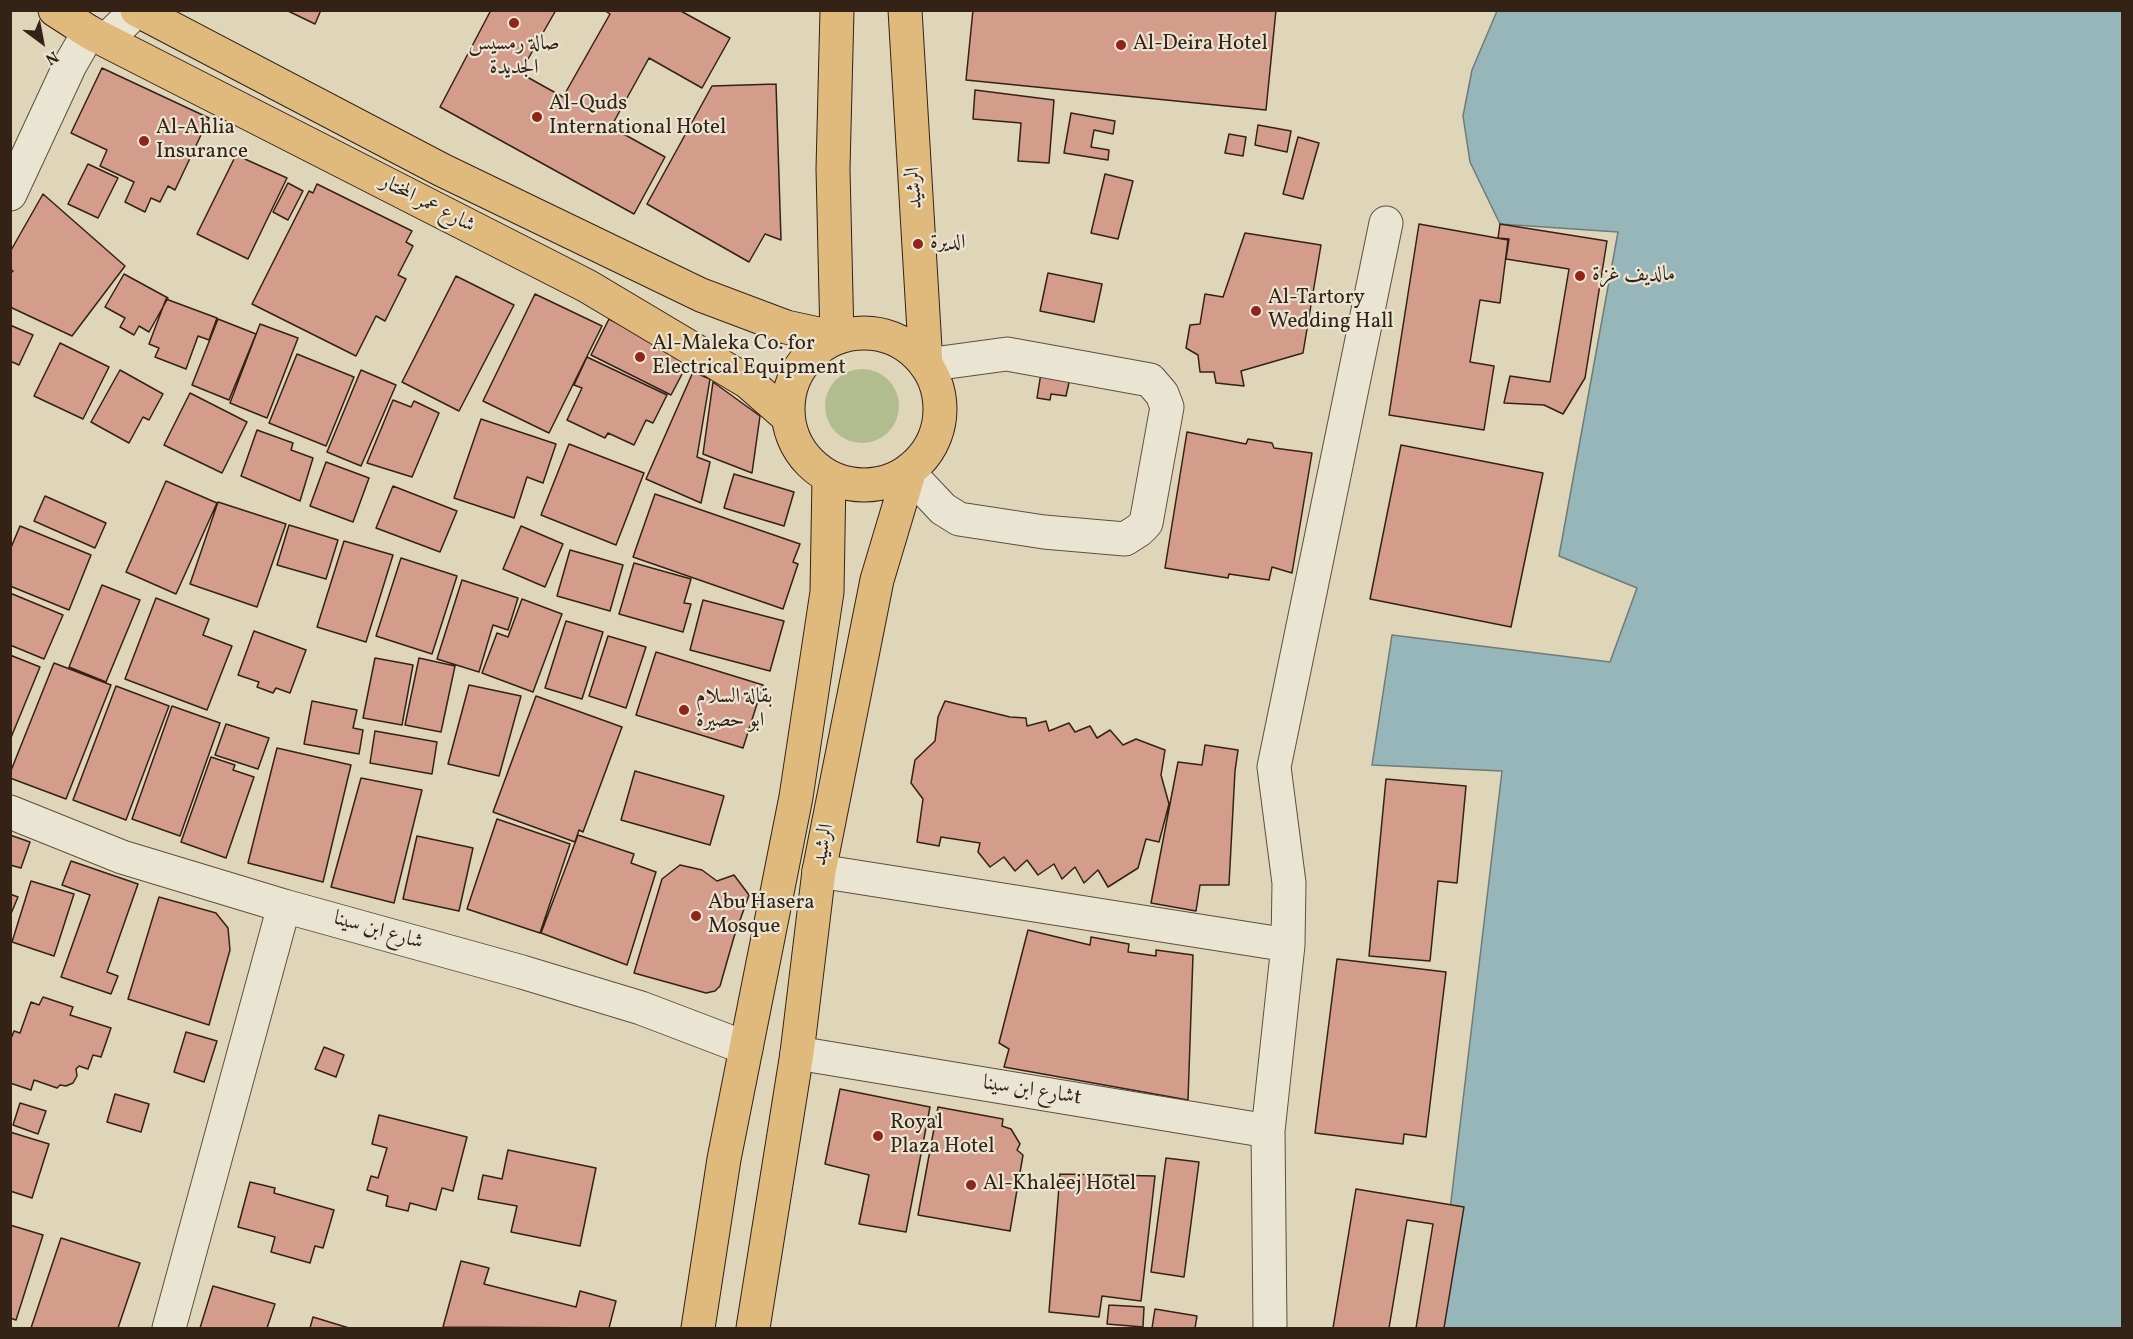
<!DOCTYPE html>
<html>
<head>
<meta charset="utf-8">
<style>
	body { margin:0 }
	#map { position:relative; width:2133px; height:1339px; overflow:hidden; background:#dfd5b9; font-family:Vollkorn,serif }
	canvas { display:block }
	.frame { position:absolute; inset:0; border:12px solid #342216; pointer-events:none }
	.north { position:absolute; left:12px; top:12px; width:60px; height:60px; -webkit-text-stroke:4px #eae4d2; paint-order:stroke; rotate:148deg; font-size:16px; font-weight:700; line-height:24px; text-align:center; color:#342216 }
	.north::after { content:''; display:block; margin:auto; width:21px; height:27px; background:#342216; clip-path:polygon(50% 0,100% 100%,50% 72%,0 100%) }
</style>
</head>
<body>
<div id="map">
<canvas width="2133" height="1339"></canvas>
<div class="frame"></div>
<div class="north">N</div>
</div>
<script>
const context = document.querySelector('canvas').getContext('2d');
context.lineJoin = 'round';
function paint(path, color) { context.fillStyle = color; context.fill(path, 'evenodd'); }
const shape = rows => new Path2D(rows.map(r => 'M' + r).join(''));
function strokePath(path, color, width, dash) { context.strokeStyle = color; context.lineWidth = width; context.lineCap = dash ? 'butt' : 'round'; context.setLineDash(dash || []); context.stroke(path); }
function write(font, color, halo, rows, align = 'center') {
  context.font = font + ' Vollkorn,Amiri,serif'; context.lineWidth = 4.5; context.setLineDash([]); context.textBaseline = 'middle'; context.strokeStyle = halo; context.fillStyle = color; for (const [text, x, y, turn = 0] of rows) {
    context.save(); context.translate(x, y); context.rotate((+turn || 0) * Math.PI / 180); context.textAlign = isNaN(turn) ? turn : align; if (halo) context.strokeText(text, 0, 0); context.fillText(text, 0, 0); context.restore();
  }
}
const green = shape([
	'825 406a37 37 0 1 1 74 0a37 37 0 1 1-74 0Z'
]);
const water = shape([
	[1497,11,2122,11,2122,1328,1436,1328,1502,771,1372,765,1392,635,1610,662,1637,588,1559,556,1618,232,1500,224,1470,162,1463,116,1472,70,1497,11]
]);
const building = shape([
	[286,10,321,10,315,24,286,10],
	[491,10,556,10,520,73,563,97,610,14,604,10,679,10,730,38,702,88,649,58,611,127,665,157,634,214,440,107,491,10],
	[973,10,1276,10,1266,110,966,80,973,10],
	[102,68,209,118,175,190,168,186,160,202,151,198,145,212,125,202,134,182,100,166,107,150,71,133,102,68],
	[776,84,781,240,765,234,749,262,647,204,712,86,776,84],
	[975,90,1054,100,1049,163,1018,161,1021,123,973,119,975,90],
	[1071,113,1115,121,1113,134,1094,130,1091,147,1109,150,1108,160,1064,153,1071,113],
	[1258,125,1291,131,1287,152,1255,145,1258,125],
	[1229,134,1246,137,1243,156,1225,153,1229,134],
	[1298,137,1319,143,1303,199,1283,194,1298,137],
	[236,155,287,178,248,259,197,234,236,155],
	[88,164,118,178,98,218,68,204,88,164],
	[1105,174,1133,181,1118,239,1091,233,1105,174],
	[288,183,303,191,288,220,273,212,288,183],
	[317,184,412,231,406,242,413,246,398,275,406,279,385,321,376,316,356,356,252,304,309,191,313,193,317,184],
	[43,194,125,266,72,336,10,307,10,274,13,271,10,269,10,252,43,194],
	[1419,224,1508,240,1500,303,1480,300,1470,362,1494,366,1484,430,1389,415,1419,224],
	[1500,224,1607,241,1585,378,1563,414,1544,405,1504,403,1510,376,1550,382,1569,269,1506,259,1509,239,1498,238,1500,224],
	[1245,233,1321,245,1303,353,1241,371,1244,386,1216,383,1214,372,1200,372,1198,355,1186,348,1190,325,1200,324,1205,294,1223,297,1245,233],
	[1048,273,1102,284,1094,322,1040,311,1048,273],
	[124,274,168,298,149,332,139,326,134,335,120,327,125,318,105,307,124,274],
	[456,276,514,305,459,411,402,382,456,276],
	[535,294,602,326,549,433,483,401,535,294],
	[166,299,217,318,209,340,198,336,186,369,155,357,159,348,149,344,166,299],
	[218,319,256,334,229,400,192,385,218,319],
	[609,319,690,359,671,395,591,355,609,319],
	[260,324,298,338,267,418,230,403,260,324],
	[10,325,33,335,19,365,10,361,10,325],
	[60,343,109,367,83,419,34,396,60,343],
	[297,354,354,377,326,446,269,423,297,354],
	[587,357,667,395,653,423,646,420,634,445,608,433,605,438,567,420,582,388,574,385,587,357],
	[120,370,163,394,149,420,143,417,129,443,91,422,120,370],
	[361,370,396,385,361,466,327,452,361,370],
	[693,372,710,379,697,457,710,462,701,503,646,479,693,372],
	[1041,373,1070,378,1066,396,1051,394,1050,400,1037,398,1041,373],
	[713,382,760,416,752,473,703,454,713,382],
	[190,393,247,422,222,473,164,445,190,393],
	[393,400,411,407,414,401,439,413,412,477,367,463,393,400],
	[481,419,556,444,543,483,527,477,514,518,454,498,481,419],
	[257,430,293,443,291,450,313,458,300,501,241,476,257,430],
	[1187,432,1246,444,1248,439,1272,443,1274,448,1312,453,1292,573,1272,567,1269,580,1229,574,1228,578,1165,568,1187,432],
	[569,444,644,473,616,545,541,515,569,444],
	[1401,445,1543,473,1511,627,1370,599,1401,445],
	[326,462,369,478,353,522,310,506,326,462],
	[734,474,794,492,784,526,724,508,734,474],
	[166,481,217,503,176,594,126,572,166,481],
	[393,486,457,511,440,552,376,528,393,486],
	[655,494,800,544,793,562,798,564,783,609,633,557,655,494],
	[45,496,106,523,95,548,34,521,45,496],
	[218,502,286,524,257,607,190,584,218,502],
	[289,525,338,540,326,579,277,565,289,525],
	[20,526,91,555,69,610,10,586,10,550,20,526],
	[521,526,563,544,545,587,503,569,521,526],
	[344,541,393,555,366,642,317,627,344,541],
	[570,550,623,565,610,611,557,596,570,550],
	[401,558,457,576,432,654,376,636,401,558],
	[634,563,691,579,684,603,691,604,683,632,619,614,634,563],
	[462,580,518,598,508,630,493,625,479,672,437,659,462,580],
	[102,585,140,600,106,682,69,667,102,585],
	[10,593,63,615,44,659,10,645,10,593],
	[156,598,209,619,203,635,232,646,207,710,125,679,156,598],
	[522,599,562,614,533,692,482,673,497,633,508,637,522,599],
	[703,600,784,621,770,671,690,650,703,600],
	[566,621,603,632,582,699,545,688,566,621],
	[254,631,306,650,290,693,276,688,273,693,257,687,259,682,238,675,254,631],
	[608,636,646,647,626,708,589,696,608,636],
	[656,652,763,685,743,748,636,715,656,652],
	[10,655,40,667,10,740,10,655],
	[375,658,413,665,402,725,363,718,375,658],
	[419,658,455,666,441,732,405,725,419,658],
	[54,663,111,685,66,799,10,778,10,773,54,663],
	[469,685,521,696,499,776,448,764,469,685],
	[116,686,169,706,126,820,73,800,116,686],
	[536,696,622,727,583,832,579,830,575,842,493,812,536,696],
	[312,701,357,710,353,728,363,730,359,754,304,744,312,701],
	[945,701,1010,717,1026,718,1027,726,1046,721,1049,731,1069,723,1075,732,1090,726,1097,738,1110,730,1123,745,1136,739,1165,750,1161,775,1169,804,1159,842,1146,839,1138,868,1108,887,1098,870,1084,883,1075,867,1062,879,1054,864,1038,875,1027,860,1015,871,1004,857,990,867,978,852,980,843,941,837,939,846,917,842,923,799,911,783,915,760,935,741,938,717,945,701],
	[172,706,220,723,180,836,132,819,172,706],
	[226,724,269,738,258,769,215,755,226,724],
	[375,731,437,742,432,774,370,763,375,731],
	[1205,745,1238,750,1235,771,1229,885,1200,885,1196,911,1151,903,1178,762,1202,765,1205,745],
	[277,748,351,765,323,882,248,863,277,748],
	[211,757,235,765,233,770,254,777,226,858,181,842,211,757],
	[635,771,724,796,710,845,621,820,635,771],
	[361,778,422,790,394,903,331,887,361,778],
	[1386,779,1466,786,1457,883,1438,881,1430,961,1369,956,1386,779],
	[497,819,570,844,540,933,467,909,497,819],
	[10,835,30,842,21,868,10,865,10,835],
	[578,835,634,854,631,863,656,872,627,965,541,933,578,835],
	[417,836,473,848,459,911,403,899,417,836],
	[71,861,138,884,107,972,118,976,111,994,61,977,90,895,62,885,71,861],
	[680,865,702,870,717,881,734,875,749,895,734,937,720,986,715,991,706,993,634,973,662,879,680,865],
	[31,881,74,894,54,956,12,942,31,881],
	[10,894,18,897,10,916,10,894],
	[159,897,216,913,228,928,230,950,209,1025,128,999,159,897],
	[1028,930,1090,945,1091,937,1129,944,1128,952,1156,956,1156,950,1193,955,1188,1100,1004,1067,1009,1049,999,1043,1028,930],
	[1337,959,1446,972,1426,1137,1404,1134,1403,1144,1315,1133,1337,959],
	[43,997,73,1007,70,1015,111,1028,101,1057,93,1055,88,1069,79,1066,76,1069,77,1076,73,1083,66,1086,60,1085,57,1088,34,1080,31,1090,10,1083,10,1041,14,1031,20,1033,31,1002,39,1005,43,997],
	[186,1032,217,1041,204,1082,174,1072,186,1032],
	[324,1047,344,1055,336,1077,315,1069,324,1047],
	[840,1089,930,1107,906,1232,859,1224,869,1175,825,1164,840,1089],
	[115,1094,149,1104,141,1132,107,1122,115,1094],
	[20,1103,46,1111,38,1134,13,1125,20,1103],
	[938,1107,1003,1119,1002,1126,1011,1129,1020,1144,1017,1150,1023,1155,1010,1231,918,1215,938,1107],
	[379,1115,467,1137,453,1191,442,1188,436,1210,410,1203,408,1211,386,1206,388,1196,367,1190,371,1176,378,1178,387,1148,372,1144,379,1115],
	[10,1132,49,1144,32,1198,10,1191,10,1132],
	[508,1150,596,1168,580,1246,511,1232,517,1206,478,1199,483,1175,502,1179,508,1150],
	[1166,1158,1199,1162,1184,1277,1151,1272,1166,1158],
	[1060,1174,1155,1176,1141,1301,1102,1296,1099,1317,1049,1312,1060,1174],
	[250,1182,275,1188,274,1193,334,1210,323,1248,315,1246,310,1263,271,1252,275,1237,238,1227,250,1182],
	[1356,1189,1464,1207,1444,1328,1416,1328,1433,1224,1407,1220,1389,1328,1333,1328,1356,1189],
	[10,1225,43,1235,16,1320,10,1318,10,1225],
	[61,1238,140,1263,118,1328,31,1328,61,1238],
	[461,1261,489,1268,484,1284,576,1307,580,1291,616,1301,609,1328,443,1327,461,1261],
	[213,1286,275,1304,267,1328,200,1328,213,1286],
	[1109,1305,1144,1307,1143,1327,1107,1324,1109,1305],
	[1155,1309,1197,1316,1195,1328,1152,1328,1155,1309],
	[313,1317,349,1328,310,1328,313,1317]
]);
const minor = shape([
	[106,40,137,10],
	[10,194,70,65,89,32],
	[909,473,943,509,959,519,1044,532,1125,539,1139,530,1146,523,1167,407,1162,394,1150,380,1007,354,926,365],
	[10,812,122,857,284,906,522,972,641,1008,746,1048],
	[819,871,1288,945],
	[797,1053,1268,1131],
	[169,1328,284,906],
	[1270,1328,1268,1131,1288,945,1289,883,1274,767,1386,223]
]);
const major = shape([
	[55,10,89,32,587,286,748,382,788,417],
	[137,10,442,170,701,295,786,327,837,338,833,169,837,10],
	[905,10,926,365],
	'788 409a76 76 0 1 1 152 0a76 76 0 1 1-152 0Z',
	[698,1328,724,1159,796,797,827,592,829,477],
	[753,1328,797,1053,819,871,877,580,909,473]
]);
const markers = [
	[514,23,6,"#8f2418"],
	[1121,45,6,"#8f2418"],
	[537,117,6,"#8f2418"],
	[144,141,6,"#8f2418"],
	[918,244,6,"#8f2418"],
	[1580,276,6,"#8f2418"],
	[1256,311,6,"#8f2418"],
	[640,357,6,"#8f2418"],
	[684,710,6,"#8f2418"],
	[696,916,6,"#8f2418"],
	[878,1136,6,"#8f2418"],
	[971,1185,6,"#8f2418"]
];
const poiNames = [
	["صالة رمسيس",514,45,"center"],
	["الجديدة",514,69,"center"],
	["Al-Deira Hotel",1133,45],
	["Al-Quds",549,105],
	["International Hotel",549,129],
	["Al-Ahlia",156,129],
	["Insurance",156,153],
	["الديرة",930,244],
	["مالديف غزة",1592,276],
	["Al-Tartory",1268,299],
	["Wedding Hall",1268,323],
	["Al-Maleka Co. for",652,345],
	["Electrical Equipment",652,369],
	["بقالة السلام",696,698],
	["ابو حصيرة",696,722],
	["Abu Hasera",708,904],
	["Mosque",708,928],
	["Royal",890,1124],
	["Plaza Hotel",890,1148],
	["Al-Khaleej Hotel",983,1185]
];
const streetNames = [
	["الرشيد",916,188,-93],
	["شارع عمر المختار",427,205,27],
	["الرشيد",825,845,-79],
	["شارع ابن سينا",378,932,16],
	["شارع ابن سيناt",1032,1092,9]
];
paint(green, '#b2bd8f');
paint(water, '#97b6b9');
strokePath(water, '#6f7b78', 1.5);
paint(building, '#d49c8b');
strokePath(building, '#342216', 1.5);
strokePath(minor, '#5f4f3f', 35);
strokePath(major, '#342216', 35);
strokePath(minor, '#eae4d2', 33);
strokePath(major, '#e0ba7c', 33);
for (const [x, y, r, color] of markers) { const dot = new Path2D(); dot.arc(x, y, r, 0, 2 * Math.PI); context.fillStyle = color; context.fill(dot); strokePath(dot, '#eae4d2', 2); }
write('21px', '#342216', '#eae4d2', poiNames, 'left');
write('21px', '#342216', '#eae4d2', streetNames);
</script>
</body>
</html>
